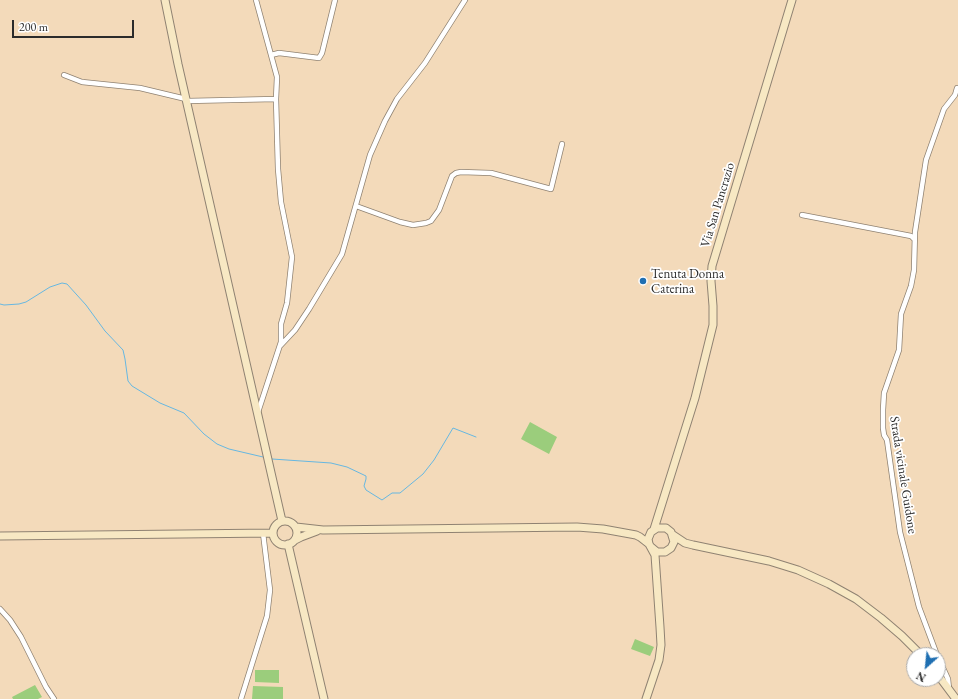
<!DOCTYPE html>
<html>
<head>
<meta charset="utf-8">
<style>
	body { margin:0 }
	#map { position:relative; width:958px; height:699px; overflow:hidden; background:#f3daba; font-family:"EB Garamond",serif }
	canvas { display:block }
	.north { position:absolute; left:906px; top:647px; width:40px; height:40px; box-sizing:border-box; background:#fff; border:1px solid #aaa; border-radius:50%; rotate:207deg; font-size:11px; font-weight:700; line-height:16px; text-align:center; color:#2b2b2b }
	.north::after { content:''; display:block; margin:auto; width:14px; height:18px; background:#1f6fb2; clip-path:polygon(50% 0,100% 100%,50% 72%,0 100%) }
	.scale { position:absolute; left:12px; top:20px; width:122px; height:18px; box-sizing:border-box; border:2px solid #2b2b2b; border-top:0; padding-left:5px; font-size:12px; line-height:14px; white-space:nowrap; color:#2b2b2b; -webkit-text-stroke:3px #fff; paint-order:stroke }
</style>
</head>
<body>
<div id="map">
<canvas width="958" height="699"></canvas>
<div class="north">N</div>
<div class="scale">200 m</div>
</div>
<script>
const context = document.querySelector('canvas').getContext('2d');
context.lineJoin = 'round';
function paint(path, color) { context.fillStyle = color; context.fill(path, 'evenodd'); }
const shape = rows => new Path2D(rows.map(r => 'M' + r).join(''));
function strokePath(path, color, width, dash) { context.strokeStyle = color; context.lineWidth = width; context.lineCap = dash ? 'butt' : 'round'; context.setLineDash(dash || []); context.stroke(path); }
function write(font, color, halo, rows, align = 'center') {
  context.font = font + ' "EB Garamond",serif'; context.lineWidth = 3.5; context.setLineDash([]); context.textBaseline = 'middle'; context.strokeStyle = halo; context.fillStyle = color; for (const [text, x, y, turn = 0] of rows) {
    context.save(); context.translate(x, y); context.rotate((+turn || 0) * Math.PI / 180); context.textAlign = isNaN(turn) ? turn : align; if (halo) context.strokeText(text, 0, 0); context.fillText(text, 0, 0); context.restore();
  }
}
const green = shape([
	[530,422,557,437,549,454,521,439],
	[635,639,654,647,650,656,631,649],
	[255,670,279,670,279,683,255,682],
	[35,685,42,697,38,699,13,699,12,697],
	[253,686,283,687,283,699,252,699]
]);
const stream = shape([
	[0,304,4,305,19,304,26,302,50,287,62,283,67,284,86,305,105,331,123,350,125,359,128,381,132,386,160,403,184,413,204,434,217,444,229,449,263,457],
	[272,459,331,463,347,467,366,476,366,479,364,486,366,490,382,500,392,493,400,493,423,474,434,460,453,428,476,437]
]);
const street = shape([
	[256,0,277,77,276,99,278,169,281,202,292,257,287,303,281,324,281,342,258,412],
	[271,55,279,53,319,58,322,53,335,0],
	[64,75,82,82,140,88,186,99],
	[187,101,276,99],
	[356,206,400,222,413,225,426,223,431,221,439,210,452,176,456,173,461,172,491,173,551,189,562,144],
	[802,215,911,236,914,239],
	[280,346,295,330,309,309,342,254,370,155,385,121,397,99,425,63,465,0],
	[0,609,10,620,21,637,46,687,54,699],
	[937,655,919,607,900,532,887,440,884,435,883,428,883,410,884,393,899,350,901,314,911,286,914,270,915,232,926,160,944,109,955,95,957,88],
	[938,657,948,679,949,689],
	[241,699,267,616,270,590,263,533]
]);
const secondary = shape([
	[165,0,178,64,282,521],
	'273 533a12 12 0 1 1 24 0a12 12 0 1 1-24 0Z',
	[296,527,323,530,577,527,603,529,636,535,640,537,649,544],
	[654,529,695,398,713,325,713,306,711,281,712,266,792,0],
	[673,535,685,543,693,545,769,561,798,570,829,584,856,599,881,618,902,636,921,655],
	[0,536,273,533],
	[295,540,301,537,317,531],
	[288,544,324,699],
	[938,675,956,699],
	[646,699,659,660,661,645,660,627,655,555,649,544,648,539,651,532,657,528,666,528,671,532,674,542,671,548,665,552,657,552,651,547]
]);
const markers = [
	[643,281,4,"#1f6fb2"]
];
const streetNames = [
	["Via San Pancrazio",718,205,-73],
	["Strada vicinale Guidone",903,475,81]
];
const poiNames = [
	["Tenuta Donna",651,274],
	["Caterina",651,289]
];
paint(green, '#9bcd7c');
strokePath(stream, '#66b7e1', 1);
strokePath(street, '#8f8272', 6);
strokePath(secondary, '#8f8272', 9);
strokePath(street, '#fff', 4.5);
strokePath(secondary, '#f7e8c3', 7);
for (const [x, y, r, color] of markers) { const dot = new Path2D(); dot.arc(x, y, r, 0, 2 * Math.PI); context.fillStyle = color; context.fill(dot); strokePath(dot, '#fff', 1.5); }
write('13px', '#2b2b2b', '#fff', streetNames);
write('13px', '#2b2b2b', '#fff', poiNames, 'left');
</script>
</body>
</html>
